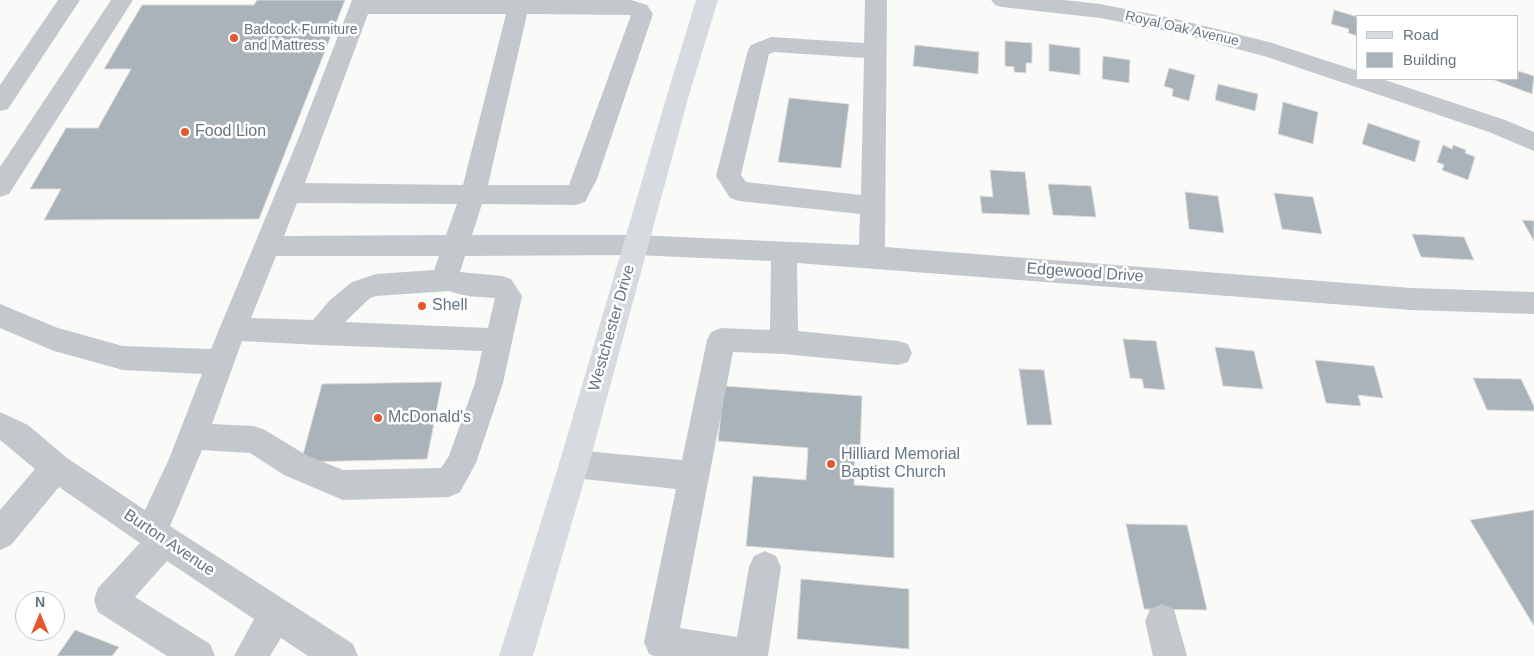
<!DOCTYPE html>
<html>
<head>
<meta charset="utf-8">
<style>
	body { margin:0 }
	#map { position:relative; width:1534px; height:656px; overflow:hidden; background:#fafaf8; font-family:Helvetica,sans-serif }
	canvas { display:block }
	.legend { position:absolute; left:1356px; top:15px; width:162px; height:65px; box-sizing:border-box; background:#fff; border:1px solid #c1c8cd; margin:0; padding:6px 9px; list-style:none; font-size:15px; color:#657683 }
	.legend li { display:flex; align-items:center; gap:10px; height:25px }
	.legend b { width:25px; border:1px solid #c1c8cd }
	.north { position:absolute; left:15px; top:591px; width:50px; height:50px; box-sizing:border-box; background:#fff; border:1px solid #c1c8cd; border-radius:50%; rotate:0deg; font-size:14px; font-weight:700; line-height:20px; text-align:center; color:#657683 }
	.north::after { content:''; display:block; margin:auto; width:18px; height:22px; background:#e4572e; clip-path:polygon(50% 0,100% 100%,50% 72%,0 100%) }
</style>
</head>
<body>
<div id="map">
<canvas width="1534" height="656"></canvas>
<ul class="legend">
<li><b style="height:6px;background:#d6dbdf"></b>Road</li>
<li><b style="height:14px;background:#aab3b9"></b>Building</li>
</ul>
<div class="north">N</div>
</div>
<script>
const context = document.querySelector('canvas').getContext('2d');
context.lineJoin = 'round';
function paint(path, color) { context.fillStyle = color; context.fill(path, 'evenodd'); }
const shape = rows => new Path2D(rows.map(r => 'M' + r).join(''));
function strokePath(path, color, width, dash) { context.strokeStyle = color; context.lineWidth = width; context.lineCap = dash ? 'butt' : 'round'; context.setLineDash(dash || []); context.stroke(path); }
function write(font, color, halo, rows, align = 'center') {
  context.font = font + ' Helvetica,sans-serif'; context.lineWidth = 5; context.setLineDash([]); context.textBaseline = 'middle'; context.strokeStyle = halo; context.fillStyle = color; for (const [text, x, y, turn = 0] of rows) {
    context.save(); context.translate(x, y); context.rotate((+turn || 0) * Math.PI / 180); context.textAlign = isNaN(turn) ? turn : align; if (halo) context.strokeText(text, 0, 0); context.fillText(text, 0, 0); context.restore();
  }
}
const building = shape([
	[257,0,345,0,259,219,44,220,61,189,30,189,66,128,98,128,131,69,104,69,142,5,254,5,257,0],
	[1334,10,1358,17,1358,36,1348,33,1349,29,1331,24,1334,10],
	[1005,41,1032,43,1032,63,1026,63,1026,73,1014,72,1014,67,1005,66,1005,41],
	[1049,44,1080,48,1080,75,1049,71,1049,44],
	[915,45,979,52,978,74,913,66,915,45],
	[1103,56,1130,60,1129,83,1102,79,1103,56],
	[1169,68,1195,75,1189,101,1172,96,1173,89,1164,86,1169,68],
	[1518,71,1534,76,1532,94,1492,79,1518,79,1518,71],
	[1218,84,1258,94,1255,111,1215,100,1218,84],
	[789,98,849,104,841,168,778,162,789,98],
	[1283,102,1318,112,1313,144,1278,134,1283,102],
	[1368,123,1420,141,1415,162,1362,144,1368,123],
	[1443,145,1452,149,1453,145,1466,150,1465,153,1475,157,1468,180,1442,170,1444,165,1437,162,1443,145],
	[990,170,1025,172,1030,215,982,213,980,196,993,197,990,170],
	[1048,184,1091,186,1096,217,1053,215,1048,184],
	[1185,192,1218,196,1224,233,1189,229,1185,192],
	[1274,193,1313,197,1322,234,1282,229,1274,193],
	[1522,220,1534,221,1534,241,1522,220],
	[1412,234,1464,237,1474,260,1421,257,1412,234],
	[1123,339,1156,341,1165,390,1144,388,1142,379,1130,378,1123,339],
	[1215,347,1254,351,1263,389,1223,386,1215,347],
	[1315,360,1374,366,1383,398,1358,395,1361,406,1326,403,1315,360],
	[1019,369,1044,370,1052,425,1027,425,1019,369],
	[1473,378,1521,379,1534,406,1534,411,1487,410,1473,378],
	[442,382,427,459,301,462,322,384,442,382],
	[724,386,862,396,860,452,855,452,854,485,894,488,894,558,746,546,753,476,806,480,808,448,718,441,724,386],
	[1534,510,1534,626,1470,520,1534,510],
	[1126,524,1187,525,1207,610,1144,609,1126,524],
	[801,579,909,589,909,649,797,639,801,579],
	[75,630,119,647,112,656,57,656,75,630]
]);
const minor = shape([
	[58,0,80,0,8,109,0,111,0,85,58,0],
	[111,0,133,0,9,194,0,197,0,167,111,0],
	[352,0,631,0,647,5,653,14,597,179,585,202,576,205,482,204,472,235,636,235,859,245,860,214,739,201,730,198,716,176,748,50,751,45,771,37,864,43,865,0,887,0,885,247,1411,288,1534,292,1534,314,1411,310,797,263,798,331,898,341,908,344,912,353,908,362,898,365,784,354,733,352,680,628,737,637,749,567,754,556,765,551,776,556,781,567,768,656,654,656,649,654,644,642,676,489,574,478,563,474,559,464,563,454,574,450,682,460,707,340,711,332,721,328,770,330,771,261,636,255,465,256,460,272,502,276,511,279,522,296,503,383,476,463,460,492,449,497,343,500,284,475,250,453,202,450,170,526,353,644,358,656,308,656,281,638,270,656,234,656,254,619,167,561,135,597,210,644,215,656,167,656,98,612,94,600,98,588,140,543,59,487,11,545,0,550,0,510,35,469,0,440,0,412,28,425,67,458,145,510,169,459,202,374,123,370,54,351,0,328,0,304,58,328,123,346,211,349,297,142,352,0],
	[368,14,506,14,463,185,305,183,368,14],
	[527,14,631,15,569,185,488,185,527,14],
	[774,52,864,58,861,195,746,182,741,175,769,54,774,52],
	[297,203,457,204,446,235,284,236,297,203],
	[276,256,439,256,434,270,376,274,352,282,330,300,313,320,251,318,276,256],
	[449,291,466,296,495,298,488,328,345,322,370,298,376,296,449,291],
	[242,341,319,345,482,351,475,383,449,456,441,468,343,470,306,455,265,430,254,426,212,424,242,341],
	[991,0,1064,0,1100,4,1176,19,1269,42,1358,71,1358,79,1382,79,1505,120,1534,132,1534,151,1489,132,1264,56,1176,33,1100,18,1002,7,995,5,991,0],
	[1162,604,1174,609,1187,656,1153,656,1145,621,1150,609,1162,604]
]);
const major = shape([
	[696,0,718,0,689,95,589,464,533,656,499,656,559,464,667,95,696,0]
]);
const markers = [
	[234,38,5,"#e4572e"],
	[185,132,5,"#e4572e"],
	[422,306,5,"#e4572e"],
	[378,418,5,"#e4572e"],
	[831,464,5,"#e4572e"]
];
const farStreetnames = [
	["Royal Oak Avenue",1182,29,13]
];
const farPoinames = [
	["Badcock Furniture",244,30],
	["and Mattress",244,46]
];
const poiNames = [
	["Food Lion",195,132],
	["Shell",432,306],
	["McDonald's",388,418],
	["Hilliard Memorial",841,455],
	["Baptist Church",841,473]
];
const streetNames = [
	["Edgewood Drive",1085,273,4],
	["Westchester Drive",612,328,-74],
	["Burton Avenue",169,543,34]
];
paint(building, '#aab3b9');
strokePath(building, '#dcdcda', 1);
paint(minor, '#c3c8cc');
paint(major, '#d6dbdf');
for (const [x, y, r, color] of markers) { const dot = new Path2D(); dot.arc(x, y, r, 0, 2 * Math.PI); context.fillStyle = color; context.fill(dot); strokePath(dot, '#fff', 2); }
write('14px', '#657683', '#fff', farStreetnames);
write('14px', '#657683', '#fff', farPoinames, 'left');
write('16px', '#657683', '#fff', poiNames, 'left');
write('16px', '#657683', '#fff', streetNames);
</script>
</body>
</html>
